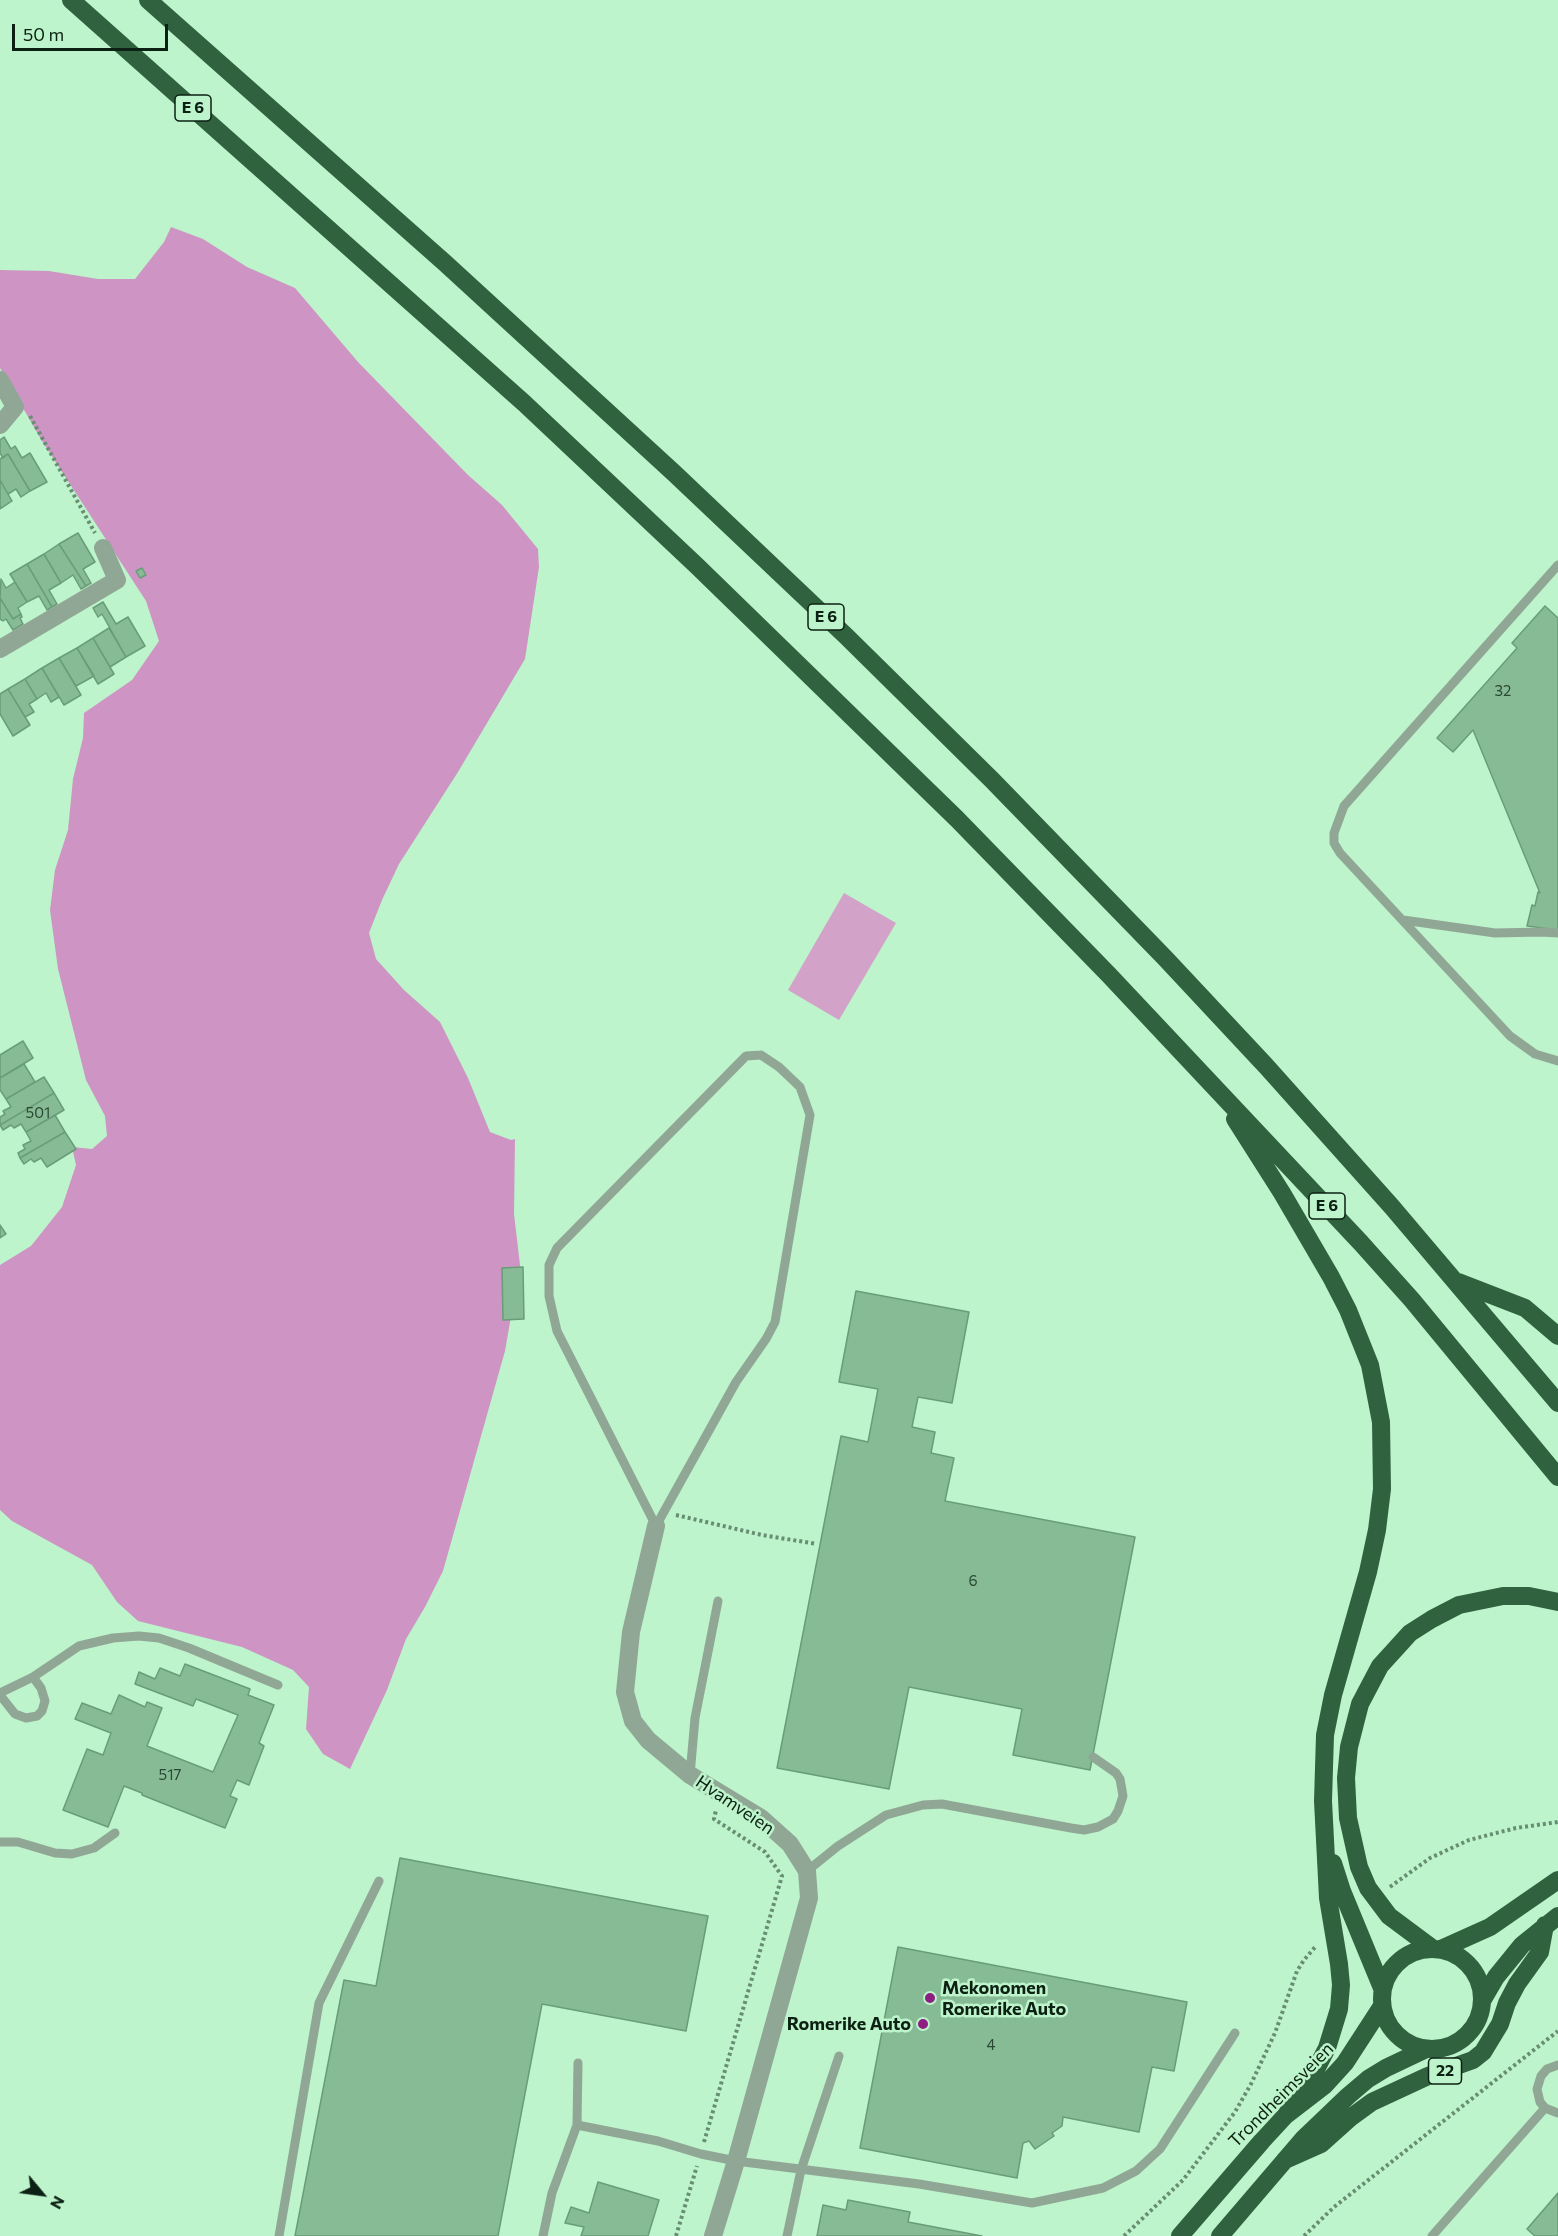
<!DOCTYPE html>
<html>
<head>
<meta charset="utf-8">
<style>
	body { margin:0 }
	#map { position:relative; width:1558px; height:2236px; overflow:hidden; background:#bdf4cb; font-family:Commissioner,sans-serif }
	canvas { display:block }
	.north { position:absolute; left:12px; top:2164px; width:60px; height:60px; -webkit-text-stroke:4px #bdf4cb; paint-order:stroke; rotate:119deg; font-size:16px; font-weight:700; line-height:24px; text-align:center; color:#0c2113 }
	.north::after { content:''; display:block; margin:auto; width:21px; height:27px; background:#0c2113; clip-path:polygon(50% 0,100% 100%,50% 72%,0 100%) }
	.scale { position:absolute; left:12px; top:24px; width:156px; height:27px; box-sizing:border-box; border:3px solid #0c2113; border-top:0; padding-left:8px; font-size:18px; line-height:21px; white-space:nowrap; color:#0c2113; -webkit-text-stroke:4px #bdf4cb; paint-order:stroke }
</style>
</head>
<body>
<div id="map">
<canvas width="1558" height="2236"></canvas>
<div class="north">N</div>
<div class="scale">50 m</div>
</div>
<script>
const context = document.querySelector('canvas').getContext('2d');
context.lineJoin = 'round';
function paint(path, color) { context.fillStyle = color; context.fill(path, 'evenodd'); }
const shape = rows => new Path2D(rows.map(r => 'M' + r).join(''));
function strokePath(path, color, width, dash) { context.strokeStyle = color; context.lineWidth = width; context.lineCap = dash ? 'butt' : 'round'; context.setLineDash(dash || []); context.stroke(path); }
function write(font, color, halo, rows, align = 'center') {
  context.font = font + ' Commissioner,sans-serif'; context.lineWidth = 5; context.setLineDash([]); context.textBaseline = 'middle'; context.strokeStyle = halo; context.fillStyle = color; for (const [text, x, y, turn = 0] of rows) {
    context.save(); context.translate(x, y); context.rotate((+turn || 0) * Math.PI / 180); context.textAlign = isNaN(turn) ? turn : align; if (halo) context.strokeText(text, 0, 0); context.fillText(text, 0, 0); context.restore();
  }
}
const green = shape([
	[844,893,896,923,839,1020,788,990]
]);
const forest = shape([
	[171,227,203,239,247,267,295,288,358,362,468,475,502,505,538,549,539,567,525,659,458,772,399,864,382,900,369,933,376,959,404,990,440,1022,468,1078,490,1132,511,1140,515,1139,514,1214,520,1265,505,1351,443,1571,425,1607,406,1639,387,1690,350,1769,323,1754,306,1729,309,1687,293,1670,242,1647,138,1621,117,1602,92,1565,12,1521,0,1510,0,1265,31,1246,62,1207,76,1165,72,1147,92,1149,107,1136,105,1116,86,1080,58,969,50,910,55,870,68,830,73,779,83,738,84,713,132,680,159,641,146,601,42,441,0,368,0,270,49,271,98,279,135,279,164,242]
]);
const building = shape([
	[4,437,11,449,15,446,22,458,30,453,47,482,30,491,8,454,3,458,0,453,0,440,4,437],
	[8,454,30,491,21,497,16,489,8,494,0,480,0,459,8,454],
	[0,480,12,501,0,509,0,480],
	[78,533,95,562,83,569,91,583,86,586,59,544,78,533],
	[59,544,86,586,81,589,73,575,61,583,44,554,59,544],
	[44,554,61,583,49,590,57,604,52,607,27,564,44,554],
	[27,564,52,607,47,610,39,596,27,602,10,574,27,564],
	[142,568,146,575,140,578,136,571,142,568],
	[1,579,6,588,15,582,27,602,18,608,21,614,13,619,0,598,1,579],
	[0,598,13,619,21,614,22,617,20,618,23,624,13,630,6,619,3,621,0,619,0,598],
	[103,602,116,624,128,617,145,646,126,657,102,614,98,617,93,608,103,602],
	[1545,606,1558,618,1558,930,1527,926,1532,905,1535,906,1538,892,1540,893,1473,730,1453,752,1437,738,1517,648,1512,643,1545,606],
	[109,628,126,657,110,667,93,638,109,628],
	[93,638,114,674,98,684,77,648,93,638],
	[77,648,94,676,76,686,59,658,77,648],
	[59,658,81,695,64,705,42,668,59,658],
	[42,668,59,697,51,702,46,693,37,699,25,679,42,668],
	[25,679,37,699,29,704,34,712,25,717,8,689,25,679],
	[8,689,30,725,13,736,0,714,0,694,8,689],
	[23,1041,33,1058,0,1078,0,1055,23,1041],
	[24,1064,35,1082,6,1099,0,1090,0,1078,24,1064],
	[44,1077,54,1093,0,1125,0,1117,5,1114,3,1111,11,1107,6,1099,44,1077],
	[54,1093,64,1110,26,1132,21,1124,14,1128,11,1125,3,1130,0,1125,54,1093],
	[55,1115,65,1132,20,1158,18,1153,25,1149,23,1145,31,1141,26,1132,55,1115],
	[65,1132,76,1149,47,1167,41,1158,34,1162,31,1159,24,1164,20,1158,65,1132],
	[0,1225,6,1234,0,1238,0,1225],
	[523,1267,524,1319,503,1320,502,1268,523,1267],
	[856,1291,969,1312,952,1403,918,1397,912,1427,935,1432,931,1453,954,1458,945,1501,1135,1537,1090,1770,1013,1755,1022,1709,909,1687,889,1789,777,1768,841,1436,868,1442,878,1389,839,1382,856,1291],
	[185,1664,250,1689,248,1695,274,1705,259,1743,264,1746,249,1785,237,1780,230,1796,237,1799,225,1828,142,1795,142,1793,124,1786,108,1827,63,1810,87,1749,103,1755,111,1733,75,1719,82,1703,111,1714,119,1695,145,1707,147,1702,162,1708,147,1746,213,1772,238,1715,196,1699,193,1706,135,1684,139,1672,155,1679,160,1668,180,1676,185,1664],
	[400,1858,708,1916,686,2031,542,2004,498,2236,295,2236,344,1980,376,1986,400,1858],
	[898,1947,1187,2002,1174,2071,1152,2067,1139,2132,1063,2117,1062,2126,1052,2133,1054,2136,1035,2149,1029,2141,1023,2143,1017,2178,860,2148,898,1947],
	[598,2182,659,2200,648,2236,581,2236,584,2227,565,2223,571,2207,589,2213,598,2182],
	[1558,2193,1558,2236,1535,2236,1527,2229,1558,2193],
	[848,2200,910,2212,908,2222,982,2236,817,2236,823,2205,846,2210,848,2200]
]);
const path = shape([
	[30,416,95,533],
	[676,1515,762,1535,817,1544],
	[1390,1887,1430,1858,1469,1840,1516,1828,1558,1822],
	[704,2142,782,1876,765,1852,714,1819,716,1810],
	[676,2236,697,2166],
	[1124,2236,1183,2180,1235,2112,1251,2084,1275,2033,1297,1971,1304,1960,1316,1946],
	[1304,2236,1334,2207,1558,2031]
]);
const lane = shape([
	[1558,565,1344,806,1334,833,1334,843,1340,853,1510,1036,1535,1054,1558,1061],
	[1403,920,1495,933,1541,932,1558,933],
	[761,1055,779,1067,800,1087,810,1115,775,1322,766,1339,736,1382,656,1526,557,1331,549,1296,549,1265,557,1248,746,1056,761,1055],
	[0,1693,33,1677,79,1646,113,1638,139,1636,159,1638,189,1648,278,1685],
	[0,1695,15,1714,26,1718,37,1716,42,1711,45,1701,41,1688,33,1677],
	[690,1775,695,1718,718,1601],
	[0,1842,18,1842,55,1853,72,1854,94,1848,115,1833],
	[807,1871,838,1846,886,1815,923,1805,942,1804,1071,1828,1084,1830,1098,1827,1113,1819,1118,1811,1123,1796,1120,1779,1116,1773,1093,1757],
	[1558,2065,1547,2069,1541,2076,1537,2089,1540,2102,1545,2108,1558,2113],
	[577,2125,578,2063],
	[279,2236,319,2003,379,1881],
	[543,2236,552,2193,577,2125,658,2141,701,2154,736,2161,919,2184,1032,2203,1103,2188,1136,2171,1160,2149,1235,2033],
	[787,2236,801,2170,839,2056],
	[1432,2236,1545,2108]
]);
const street = shape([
	[0,380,15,407,0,425],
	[0,649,117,580,103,548],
	[656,1526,631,1632,625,1692,633,1721,648,1740,690,1775,761,1818,790,1844,807,1871,809,1898,736,2161,713,2236]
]);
const highway = shape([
	[71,0,524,403,697,566,957,819,1109,975,1361,1243,1412,1300,1558,1477],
	[148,0,445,263,674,473,846,636,992,780,1165,958,1266,1066,1392,1207,1558,1403],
	[1235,1119,1282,1193,1331,1277,1348,1310,1370,1365,1381,1422,1382,1489,1377,1530,1368,1572,1333,1695,1325,1735,1323,1801,1328,1898,1339,1964,1341,1985,1339,2009,1327,2048,1314,2073,1286,2115],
	[1458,1282,1525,1308,1558,1336],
	[1333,1863,1342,1891,1382,1988],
	[1432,1948,1389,1916,1368,1888,1359,1867,1348,1818,1346,1778,1349,1747,1360,1704,1380,1666,1410,1633,1432,1619,1459,1605,1503,1596,1529,1596,1558,1602],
	'1382 1999a50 50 0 1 1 100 0a50 50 0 1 1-100 0Z',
	[1441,1949,1490,1927,1558,1880],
	[1482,2001,1496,1977,1522,1945,1558,1916],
	[1285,2160,1321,2144,1350,2118,1372,2102,1428,2076,1473,2060,1483,2052,1500,2024,1507,2003,1517,1984,1540,1952,1545,1925],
	[1180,2236,1262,2141,1286,2115,1325,2085,1345,2063,1382,2006],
	[1220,2236,1303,2139,1348,2096,1368,2079,1386,2068,1426,2049]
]);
const markers = [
	[930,1998,6,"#8d1f82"],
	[923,2024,6,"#8d1f82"]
];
const numberNames = [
	["32",1503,691],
	["501",38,1113],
	["6",973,1581],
	["517",170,1775],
	["4",991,2045]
];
const shields = [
	[193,108,36],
	[826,617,36],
	[1327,1206,36],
	[1445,2071,33]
];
const shieldNames = [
	["E 6",193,108],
	["E 6",826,617],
	["E 6",1327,1206],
	["22",1445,2071]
];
const streetNames = [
	["Hvamveien",735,1805,34],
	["Trondheimsveien",1281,2095,-45]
];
const poiNames = [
	["Mekonomen",942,1988],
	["Romerike Auto",942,2009],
	["Romerike Auto",911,2024,"right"]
];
paint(green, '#d2a2c9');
paint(forest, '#ce95c4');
paint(building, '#86bb95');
strokePath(building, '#699d78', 1.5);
strokePath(path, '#678e72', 4, [3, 3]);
strokePath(lane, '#91a796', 9);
strokePath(street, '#91a796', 18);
strokePath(highway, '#306240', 18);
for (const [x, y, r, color] of markers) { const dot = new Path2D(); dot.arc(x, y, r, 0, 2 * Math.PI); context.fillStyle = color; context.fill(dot); strokePath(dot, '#bdf4cb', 2); }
write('15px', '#2a4834', null, numberNames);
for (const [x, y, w] of shields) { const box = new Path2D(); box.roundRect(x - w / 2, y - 13, w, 26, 4.5); context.fillStyle = '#bdf4cb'; context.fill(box); strokePath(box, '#0c2113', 1.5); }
write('bold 16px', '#0c2113', null, shieldNames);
write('18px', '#0c2113', '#bdf4cb', streetNames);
write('bold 18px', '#0c2113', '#bdf4cb', poiNames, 'left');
</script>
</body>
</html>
